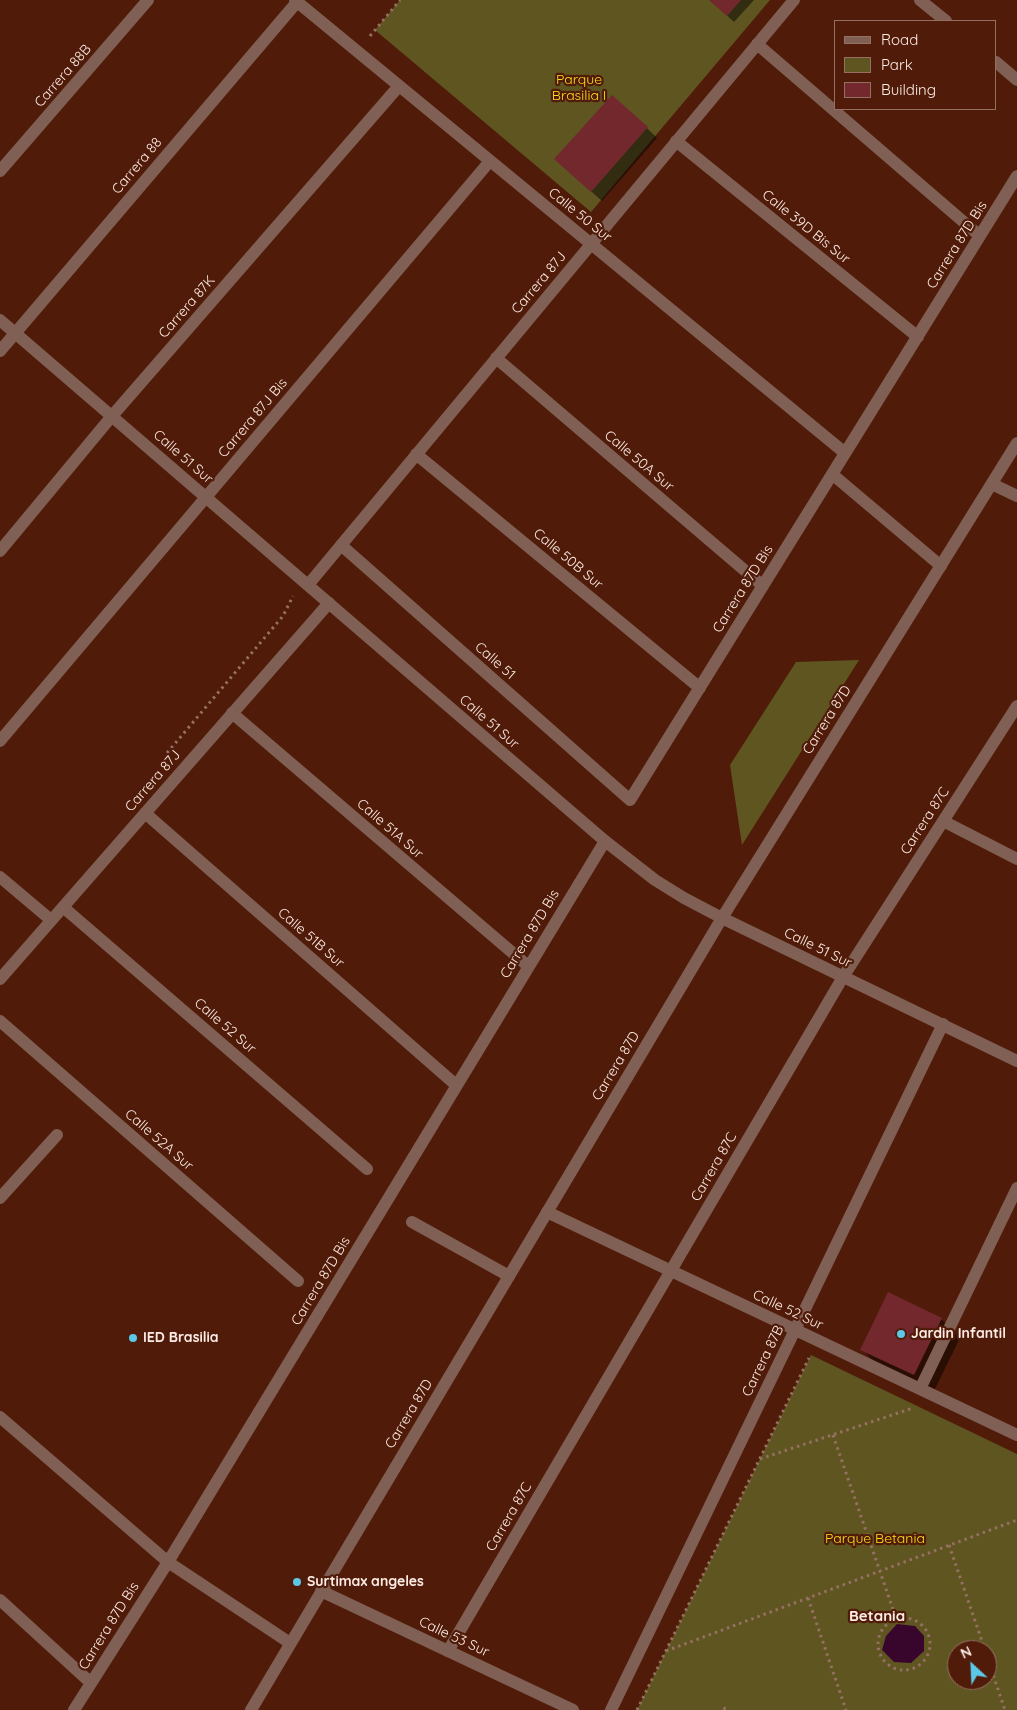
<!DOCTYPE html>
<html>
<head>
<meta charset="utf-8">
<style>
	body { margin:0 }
	#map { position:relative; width:1017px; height:1710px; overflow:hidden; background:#501c09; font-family:Quicksand,sans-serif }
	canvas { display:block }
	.legend { position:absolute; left:834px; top:20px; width:162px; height:90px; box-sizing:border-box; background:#501c09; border:1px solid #956f61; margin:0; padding:6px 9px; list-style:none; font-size:15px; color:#fdebe5 }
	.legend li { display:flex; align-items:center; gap:10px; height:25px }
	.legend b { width:25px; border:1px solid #956f61 }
	.north { position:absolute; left:947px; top:1640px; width:50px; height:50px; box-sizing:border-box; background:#501c09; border:1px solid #956f61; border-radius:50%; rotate:335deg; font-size:14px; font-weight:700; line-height:20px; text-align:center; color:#fdebe5 }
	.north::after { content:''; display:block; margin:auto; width:18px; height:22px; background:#5bc8e6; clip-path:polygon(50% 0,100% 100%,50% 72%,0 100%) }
</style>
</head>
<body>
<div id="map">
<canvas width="1017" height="1710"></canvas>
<ul class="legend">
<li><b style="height:6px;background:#805f54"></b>Road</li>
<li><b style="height:14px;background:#5f5521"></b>Park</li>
<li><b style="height:14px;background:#72282d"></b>Building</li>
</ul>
<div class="north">N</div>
</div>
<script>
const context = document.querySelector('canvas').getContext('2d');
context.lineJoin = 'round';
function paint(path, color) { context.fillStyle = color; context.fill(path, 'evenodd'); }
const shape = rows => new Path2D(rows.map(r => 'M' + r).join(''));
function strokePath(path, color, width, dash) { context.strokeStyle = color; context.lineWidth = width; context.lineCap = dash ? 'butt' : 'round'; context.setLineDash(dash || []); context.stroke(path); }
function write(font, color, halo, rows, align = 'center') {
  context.font = font + ' Quicksand,sans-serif'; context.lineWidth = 4.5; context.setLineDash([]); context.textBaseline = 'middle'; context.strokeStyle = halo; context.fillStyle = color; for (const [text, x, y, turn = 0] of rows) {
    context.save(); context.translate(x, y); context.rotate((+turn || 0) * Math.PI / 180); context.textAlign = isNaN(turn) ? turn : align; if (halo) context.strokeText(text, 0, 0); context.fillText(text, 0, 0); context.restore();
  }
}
const green = shape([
	[400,0,770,0,591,212,375,30],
	[859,660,742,845,730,765,796,662],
	[811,1355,1017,1454,1017,1710,637,1710],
	[957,1650,987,1650,987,1680,957,1680]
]);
const water = shape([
	[897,1624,915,1626,924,1636,924,1651,911,1663,894,1662,882,1650,886,1636]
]);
const shadow = shape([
	[710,0,754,0,734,22],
	[647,128,657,138,602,201,566,169],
	[941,1319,960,1338,933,1393,880,1368,862,1349]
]);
const building = shape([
	[709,0,741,0,727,16],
	[612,95,648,127,591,192,554,159],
	[888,1292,942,1318,914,1375,860,1350]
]);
const path = shape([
	[370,36,400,0],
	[167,753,283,616,293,596],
	[833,1435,896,1618],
	[760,1459,913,1408],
	[949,1545,985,1650],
	[808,1598,846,1710],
	'878 1644a26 26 0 1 1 52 0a26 26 0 1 1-52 0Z',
	[666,1651,1017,1520],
	[987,1657,1005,1710],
	[637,1710,809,1358],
	[724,1710,725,1708,728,1710]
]);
const service = shape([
	[168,1562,290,1643]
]);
const minor = shape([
	[295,0,845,453],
	[920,0,946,21],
	[757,44,980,236],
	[996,62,1017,80],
	[676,141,918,337],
	[0,171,148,0],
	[0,351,297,2],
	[496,358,763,586],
	[416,454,700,688],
	[832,474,941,566],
	[992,484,1017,496],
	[341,545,630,800,1017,176],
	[0,551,112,416,399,86],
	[308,585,794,0],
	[232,713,528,966],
	[0,741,490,161],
	[145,813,456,1085],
	[943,821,1017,859],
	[0,877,51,920],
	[63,907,367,1169],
	[0,979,329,603],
	[0,1021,298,1281],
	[0,1198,57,1135],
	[547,1212,1017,1435],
	[412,1222,509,1276],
	[920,1389,1017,1188],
	[0,1417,168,1562],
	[0,1600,91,1683],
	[448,1651,843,977,1017,706],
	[74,1710,168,1562,605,841],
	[611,1710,943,1024]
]);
const tertiary = shape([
	[0,320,605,841,655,880,684,898,722,918,1017,1061],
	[321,1591,573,1710],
	[251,1710,722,918,1017,443]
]);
const markers = [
	[901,1334,5,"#5bc8e6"],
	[133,1338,5,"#5bc8e6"],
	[297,1582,5,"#5bc8e6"]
];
const streetNames = [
	["Carrera 88B",63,76,-49],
	["Carrera 88",137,166,-50],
	["Calle 50 Sur",580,215,39],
	["Calle 39D Bis Sur",806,227,39],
	["Carrera 87D Bis",957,245,-58],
	["Carrera 87J",539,283,-50],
	["Carrera 87K",187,307,-49],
	["Carrera 87J Bis",253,418,-50],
	["Calle 51 Sur",183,457,41],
	["Calle 50A Sur",639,461,40],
	["Calle 50B Sur",568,559,40],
	["Carrera 87D Bis",743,589,-58],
	["Calle 51",495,661,41],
	["Carrera 87D",827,720,-58],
	["Calle 51 Sur",489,722,41],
	["Carrera 87J",153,781,-49],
	["Carrera 87C",925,821,-57],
	["Calle 51A Sur",390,829,41],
	["Carrera 87D Bis",530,934,-59],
	["Calle 51B Sur",311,938,41],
	["Calle 51 Sur",818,948,26],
	["Calle 52 Sur",225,1026,41],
	["Carrera 87D",616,1066,-59],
	["Calle 52A Sur",159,1140,41],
	["Carrera 87C",714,1167,-60],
	["Carrera 87D Bis",321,1281,-59],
	["Calle 52 Sur",788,1310,25],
	["Carrera 87B",763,1361,-64],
	["Carrera 87D",409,1414,-59],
	["Carrera 87C",509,1517,-60],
	["Carrera 87D Bis",109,1626,-58],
	["Calle 53 Sur",454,1637,25]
];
const parkNames = [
	["Parque",579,80],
	["Brasilia I",579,96],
	["Parque Betania",875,1539]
];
const poiNames = [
	["Jardin Infantil",911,1334],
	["IED Brasilia",143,1338],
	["Surtimax angeles",307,1582]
];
const neighbourhoodNames = [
	["Betania",877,1616]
];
paint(green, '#5f5521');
paint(water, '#38062d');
paint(shadow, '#0007');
paint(building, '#72282d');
strokePath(path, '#967062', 3, [2.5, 4]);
strokePath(service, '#805f54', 12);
strokePath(minor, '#805f54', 12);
strokePath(tertiary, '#805f54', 12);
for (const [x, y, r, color] of markers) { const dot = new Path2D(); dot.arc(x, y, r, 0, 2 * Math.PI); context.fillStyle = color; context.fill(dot); strokePath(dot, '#501c09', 2); }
write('14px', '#fdebe5', '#501c09', streetNames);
write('14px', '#fcdf1b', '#501c09', parkNames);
write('bold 14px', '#fdebe5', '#501c09', poiNames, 'left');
write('bold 15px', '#fdebe5', '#501c09', neighbourhoodNames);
</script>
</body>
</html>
